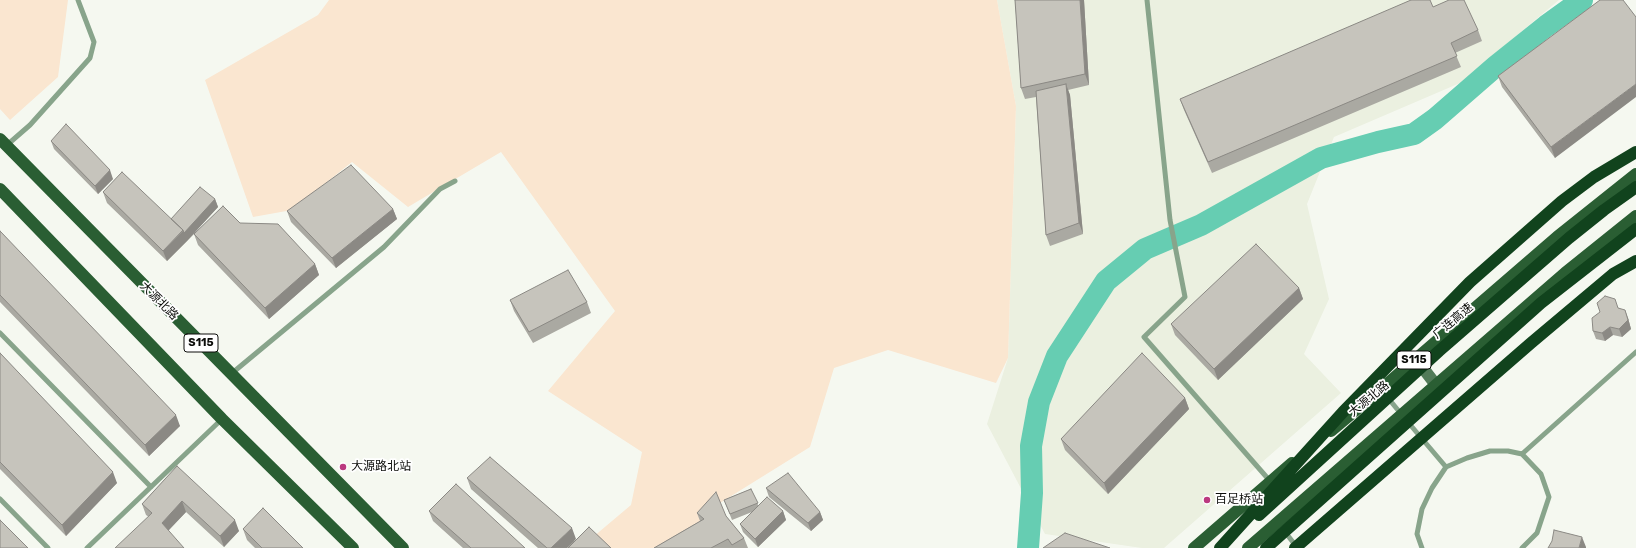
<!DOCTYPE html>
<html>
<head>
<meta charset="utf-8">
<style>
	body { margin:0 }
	canvas { display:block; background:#f5f8f0 }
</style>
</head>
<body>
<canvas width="1636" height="548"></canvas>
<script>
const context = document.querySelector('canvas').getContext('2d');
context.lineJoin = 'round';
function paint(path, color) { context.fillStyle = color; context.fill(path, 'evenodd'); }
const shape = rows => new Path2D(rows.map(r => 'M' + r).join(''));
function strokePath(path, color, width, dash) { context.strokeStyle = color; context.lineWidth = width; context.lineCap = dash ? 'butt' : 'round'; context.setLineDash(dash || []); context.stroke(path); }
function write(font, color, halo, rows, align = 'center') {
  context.font = font + ' Rubik,"Noto Sans SC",sans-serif'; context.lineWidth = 3.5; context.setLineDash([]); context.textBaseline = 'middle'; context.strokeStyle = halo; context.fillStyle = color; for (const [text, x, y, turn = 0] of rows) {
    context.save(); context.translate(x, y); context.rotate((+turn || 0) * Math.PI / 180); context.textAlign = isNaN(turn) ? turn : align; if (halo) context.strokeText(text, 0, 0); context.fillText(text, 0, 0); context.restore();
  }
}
const built = shape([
	[997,0,1559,0,1460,83,1334,137,1307,204,1329,299,1304,354,1341,393,1164,548,1142,548,1045,534,987,424,1008,358,1016,106]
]);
const green = shape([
	[0,0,68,0,58,77,10,120,0,109],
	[329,0,997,0,1016,106,1008,358,996,383,888,350,834,368,810,447,720,503,677,548,603,548,593,537,631,505,642,452,548,391,615,311,501,152,408,207,352,162,292,210,253,217,205,80,318,15]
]);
const river = shape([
	[1028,548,1032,493,1031,446,1039,402,1057,356,1106,281,1145,249,1201,225,1321,158,1378,142,1414,134,1435,119,1496,66,1546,26,1582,0]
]);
const lane = shape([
	[1147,0,1170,220,1185,297,1144,337,1270,481],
	[7,145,30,125,90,58,94,42,78,0],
	[0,333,151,487],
	[231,374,384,247,440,189,455,181],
	[1388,398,1402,415],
	[1407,421,1446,467],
	[1522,454,1636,352],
	[0,499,48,548],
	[1285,532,1296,546],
	[87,548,222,419],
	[1422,548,1417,534,1422,509,1432,488,1446,467,1467,458,1490,451,1508,451,1522,454,1541,474,1549,497,1537,533,1522,548]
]);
const secondary = shape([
	[1416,359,1436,385]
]);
const primary = shape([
	[0,139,403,548],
	[0,189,222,419,353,548],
	[1331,431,1381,389,1557,237,1636,174],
	[1194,548,1292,463],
	[1248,548,1565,273,1636,216]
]);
const highway = shape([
	[1259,515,1439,351,1569,238,1604,210,1636,187],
	[1220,548,1343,412,1470,282,1562,201,1594,177,1636,152],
	[1266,548,1541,303,1636,229],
	[1295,548,1531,343,1613,274,1636,261]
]);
const wall = shape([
	[1015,0,1084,0,1089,85,1068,90,1070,95,1083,234,1050,246,1046,235,1036,97,1025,99,1021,88],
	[1600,0,1555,158,1502,87,1498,76],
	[1433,7,1478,30,1482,41,1455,53,1461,67,1212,173,1184,110,1180,99],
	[51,141,113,179,98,194,54,149],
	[103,192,171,219,215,199,218,207,195,232,240,223,315,264,319,275,269,319,198,245,194,234,167,261,107,203],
	[393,209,397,219,336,268,291,222,287,211],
	[0,231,180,426,149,456,0,302],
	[1299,288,1303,299,1218,380,1175,335,1171,324],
	[510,300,587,302,591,313,533,343,514,311],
	[1619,308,1628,318,1631,329,1622,337,1613,335,1605,341,1596,339,1593,331],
	[0,353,117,483,66,536,0,469],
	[1185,398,1189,409,1108,494,1065,450,1061,439],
	[177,466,239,531,224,547,186,512,169,530,146,515,142,504],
	[467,478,575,541,567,548,538,548,471,489],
	[766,488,820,512,823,520,811,531,769,497],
	[751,489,758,505,783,511,786,520,758,547,743,532,740,524,752,512,732,520,724,500],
	[429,511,525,548,463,548,433,521],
	[697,513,726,516,744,538,748,548,654,548,700,521],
	[243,529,303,548,255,548,247,540]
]);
const shadedWall = shape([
	[1080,0,1084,0,1089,85,1085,74],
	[1066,84,1070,95,1083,234,1079,223],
	[1636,84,1636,97,1555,158,1551,147],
	[110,170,113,179,98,194,95,186],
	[215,199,218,207,187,241,167,261,163,251],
	[393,209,397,219,336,268,332,258],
	[315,264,319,275,269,319,265,308],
	[1299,288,1303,299,1218,380,1214,369],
	[1625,310,1628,318,1631,329,1622,337,1619,329],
	[1610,327,1613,335,1605,341,1602,333],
	[1185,398,1189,409,1108,494,1104,483],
	[176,415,180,426,149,456,145,445],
	[113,472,117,483,66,536,62,525],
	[182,501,186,512,166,533,162,523],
	[783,511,786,520,758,547,755,539],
	[820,512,823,520,811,531,808,523],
	[235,520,239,531,224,547,220,536],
	[572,528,576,539,567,548,551,548],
	[1582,537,1586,547,1586,548,1579,548]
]);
const building = shape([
	[1015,0,1080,0,1085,74,1021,88,1015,0],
	[1411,0,1430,0,1433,7,1449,0,1464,0,1478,30,1451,43,1457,56,1208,162,1180,99,1411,0],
	[1600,0,1623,0,1636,17,1636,84,1551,147,1498,76,1600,0],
	[1066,84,1079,223,1046,235,1036,91,1066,84],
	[66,124,110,170,95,186,51,141,66,124],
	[351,165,393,209,332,258,287,211,351,165],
	[122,172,183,230,163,251,103,192,122,172],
	[200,187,215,199,184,233,183,230,171,219,200,187],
	[223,206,240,223,278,224,315,264,265,308,194,234,223,206],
	[0,231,176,415,145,445,0,295,0,231],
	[1256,244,1299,288,1214,369,1171,324,1256,244],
	[568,270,587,302,529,332,510,300,568,270],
	[1605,296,1615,299,1618,308,1625,310,1628,320,1619,329,1610,327,1602,333,1593,331,1592,318,1600,312,1597,303,1605,296],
	[0,353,113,472,62,525,0,462,0,353],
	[1142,353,1185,398,1104,483,1061,439,1142,353],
	[490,457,572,528,551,548,547,548,467,478,490,457],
	[177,466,235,520,220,536,182,501,162,523,184,548,115,548,152,513,142,504,177,466],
	[788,473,820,512,808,523,766,488,788,473],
	[456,484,525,548,471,548,429,511,456,484],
	[751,489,758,503,730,514,724,500,751,489],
	[716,492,726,516,744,538,732,545,728,539,711,548,654,548,704,519,697,513,716,492],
	[767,497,783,511,755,539,740,524,767,497],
	[263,508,303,548,262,548,243,529,263,508],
	[0,520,28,548,0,548,0,520],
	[589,527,611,548,568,548,589,527],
	[1554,530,1582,537,1579,548,1548,548,1552,541,1554,530],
	[1065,533,1110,548,1043,548,1065,533]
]);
const markers = [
	[343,467,4,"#bb387f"],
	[1207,500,4,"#bb387f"]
];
const shields = [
	[201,343,34],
	[1414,360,34]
];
const shieldNames = [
	["S115",201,343],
	["S115",1414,360]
];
const streetNames = [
	["大源北路",159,301,45],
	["广连高速",1453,321,-40],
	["大源北路",1369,399,-40]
];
const poiNames = [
	["大源路北站",351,467],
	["百足桥站",1215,500]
];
paint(built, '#ebf0e0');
paint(green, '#fae6d0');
strokePath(river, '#66cdb2', 22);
strokePath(lane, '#88a48b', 5);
strokePath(secondary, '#527b58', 12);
strokePath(primary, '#2a5e33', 12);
strokePath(highway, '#11431d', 12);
paint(wall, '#aaa9a2');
paint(shadedWall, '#8b8984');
paint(building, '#c6c4bc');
strokePath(building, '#8b8984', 1);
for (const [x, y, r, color] of markers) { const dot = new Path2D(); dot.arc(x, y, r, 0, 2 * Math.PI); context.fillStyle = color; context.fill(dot); strokePath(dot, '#fff', 1.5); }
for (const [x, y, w] of shields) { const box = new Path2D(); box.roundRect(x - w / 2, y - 9, w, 18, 3); context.fillStyle = '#fff'; context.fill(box); strokePath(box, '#0c0d0a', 1); }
write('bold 11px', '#0c0d0a', null, shieldNames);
write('12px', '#0c0d0a', '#fff', streetNames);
write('12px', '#0c0d0a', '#fff', poiNames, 'left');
</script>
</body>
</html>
